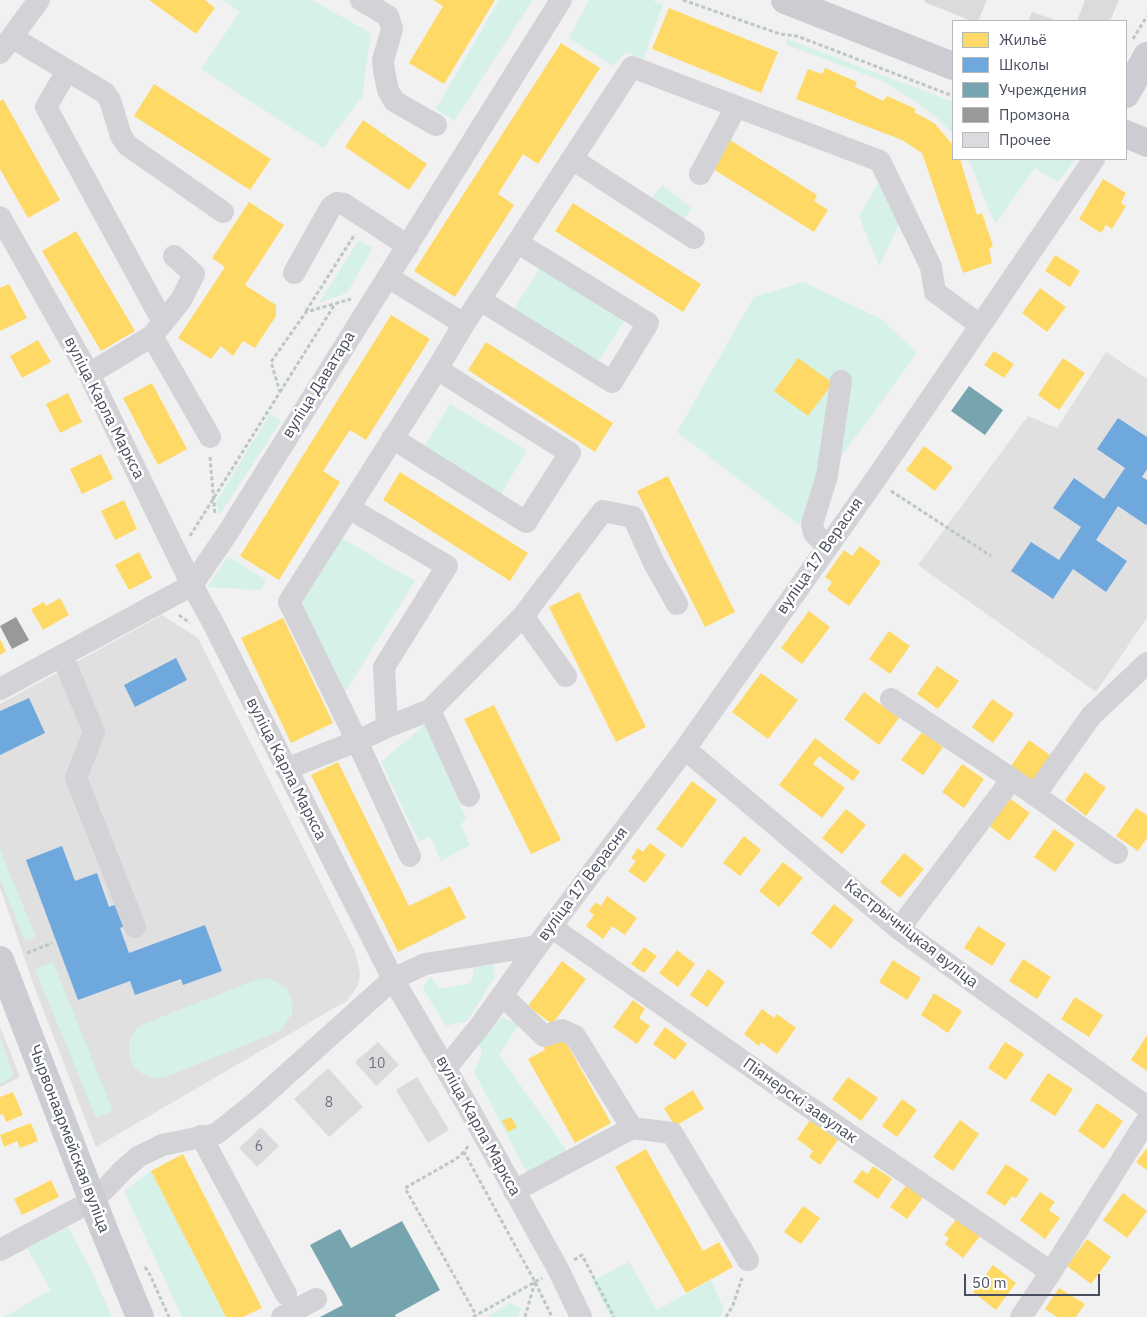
<!DOCTYPE html>
<html>
<head>
<meta charset="utf-8">
<style>
	body { margin:0 }
	#map { position:relative; width:1147px; height:1317px; overflow:hidden; background:#f2f1f1; font-family:"IBM Plex Sans",sans-serif }
	canvas { display:block }
	.legend { position:absolute; left:952px; top:20px; width:175px; height:140px; box-sizing:border-box; background:#fff; border:1px solid #b6b8bf; margin:0; padding:6px 9px; list-style:none; font-size:15px; color:#484d5f }
	.legend li { display:flex; align-items:center; gap:10px; height:25px }
	.legend b { width:25px; border:1px solid #b6b8bf }
	.scale { position:absolute; left:964px; top:1274px; width:136px; height:22px; box-sizing:border-box; border:2px solid #484d5f; border-top:0; padding-left:6px; font-size:15px; line-height:18px; white-space:nowrap; color:#484d5f; -webkit-text-stroke:4px #fff; paint-order:stroke }
</style>
</head>
<body>
<div id="map">
<canvas width="1147" height="1317"></canvas>
<ul class="legend">
<li><b style="height:14px;background:#ffd966"></b>Жильё</li>
<li><b style="height:14px;background:#6fa8dc"></b>Школы</li>
<li><b style="height:14px;background:#76a5af"></b>Учреждения</li>
<li><b style="height:14px;background:#999"></b>Промзона</li>
<li><b style="height:14px;background:#dbdadd"></b>Прочее</li>
</ul>
<div class="scale">50 m</div>
</div>
<script>
const context = document.querySelector('canvas').getContext('2d');
context.lineJoin = 'round';
function paint(path, color) { context.fillStyle = color; context.fill(path, 'evenodd'); }
const shape = rows => new Path2D(rows.map(r => 'M' + r).join(''));
function strokePath(path, color, width, dash) { context.strokeStyle = color; context.lineWidth = width; context.lineCap = dash ? 'butt' : 'round'; context.setLineDash(dash || []); context.stroke(path); }
function write(font, color, halo, rows, align = 'center') {
  context.font = font + ' "IBM Plex Sans",sans-serif'; context.lineWidth = 5; context.setLineDash([]); context.textBaseline = 'middle'; context.strokeStyle = halo; context.fillStyle = color; for (const [text, x, y, turn = 0] of rows) {
    context.save(); context.translate(x, y); context.rotate((+turn || 0) * Math.PI / 180); context.textAlign = isNaN(turn) ? turn : align; if (halo) context.strokeText(text, 0, 0); context.fillText(text, 0, 0); context.restore();
  }
}
const education = shape([
	[1106,352,1147,379,1147,618,1096,692,918,565,1028,416,1057,428],
	[162,615,198,638,355,951,360,973,358,985,348,1000,96,1147,34,986,0,887,0,704],
	[0,1027,20,1077,0,1087]
]);
const green = shape([
	[223,0,312,0,371,33,362,97,323,148,201,69,240,12],
	[499,0,533,0,454,121,436,109],
	[589,0,652,0,663,5,643,59,626,52,613,66,569,38],
	[787,39,953,102,953,134,937,118,914,100,880,80,787,45],
	[968,159,1076,159,1058,182,1035,168,995,224],
	[879,182,901,220,879,266,859,216],
	[662,185,692,208,679,225,649,202],
	[359,240,373,248,347,293,319,303],
	[541,266,625,320,596,365,512,312],
	[803,282,881,319,917,353,827,476,814,504,799,525,677,432,754,297],
	[450,404,527,450,500,496,422,450],
	[270,414,281,421,219,516,216,502],
	[341,538,415,581,344,694,300,602],
	[228,556,266,580,261,590,207,587],
	[425,724,466,818,461,825,470,845,441,861,430,836,419,842,381,762],
	[0,849,36,937,25,941,0,879],
	[53,962,113,1111,96,1118,35,969],
	[492,962,495,977,467,1021,446,1026,423,989,430,976,440,989,471,983,475,964],
	[262,979,271,979,279,983,286,988,290,996,292,1005,292,1014,282,1029,275,1033,168,1076,159,1078,150,1077,142,1074,135,1068,131,1060,129,1052,129,1043,133,1034,138,1027,146,1023,253,981],
	[502,1017,519,1024,499,1055,567,1151,527,1173,474,1072,482,1051,478,1043],
	[0,1037,14,1076,0,1083],
	[151,1171,226,1317,182,1317,124,1191],
	[68,1227,90,1268,112,1317,4,1317,51,1290,27,1248],
	[629,1262,657,1310,711,1280,724,1309,720,1317,611,1317,592,1281],
	[510,1303,521,1308,518,1317,488,1317,489,1315]
]);
const homes = shape([
	[149,0,205,0,215,8,196,34],
	[433,0,495,0,444,84,409,63,443,6],
	[669,8,778,52,761,93,652,49],
	[561,43,600,68,538,164,523,154,498,194,514,205,455,297,414,271],
	[825,68,857,82,855,87,883,101,887,96,916,109,914,112,934,123,947,138,953,145,953,159,960,159,977,215,982,213,993,246,989,249,992,263,963,273,922,153,902,140,796,99,808,69,822,74],
	[154,84,271,159,250,190,134,116],
	[3,99,60,200,28,218,0,169,0,101],
	[363,120,427,164,409,190,345,147],
	[730,140,817,195,814,201,828,210,814,232,713,169],
	[1103,179,1126,193,1121,203,1126,206,1112,229,1106,225,1101,233,1079,219],
	[249,202,284,225,245,285,276,305,276,316,255,348,243,341,233,356,221,346,211,359,178,338,225,267,212,258],
	[573,203,701,284,683,312,555,231],
	[76,231,135,331,101,351,42,251],
	[1055,255,1080,271,1070,287,1045,271],
	[9,284,27,318,0,331,0,288],
	[1040,288,1066,307,1047,332,1022,313],
	[391,315,430,339,366,440,350,430,323,471,340,482,279,580,240,556],
	[38,340,51,362,22,378,10,356],
	[486,342,613,423,595,452,468,370],
	[994,351,1014,364,1004,378,984,365],
	[798,358,833,383,808,416,774,391],
	[1063,358,1085,373,1059,410,1038,395],
	[152,383,187,449,158,465,123,398],
	[68,393,82,422,60,433,46,404],
	[924,446,953,467,935,491,906,470],
	[101,454,113,479,82,494,70,469],
	[400,472,528,553,510,581,383,500],
	[668,476,735,612,705,627,637,491],
	[124,500,137,529,115,540,101,511],
	[860,546,881,562,849,606,827,590,832,582,825,577,844,550,852,556],
	[139,552,152,578,129,590,115,565],
	[579,592,646,727,616,742,549,607],
	[60,598,69,615,43,630,31,609,44,602,46,606],
	[809,611,830,627,802,664,781,648],
	[283,618,333,723,291,743,241,638],
	[889,631,910,646,890,674,869,659],
	[0,639,6,651,0,655],
	[937,666,959,681,938,709,917,694],
	[761,673,798,700,768,739,732,712],
	[864,692,899,718,879,745,844,719],
	[992,699,1014,714,993,743,972,727],
	[494,705,561,840,531,854,464,719],
	[922,732,943,747,923,775,901,760],
	[815,738,860,772,853,781,819,756,813,764,845,788,822,818,779,785],
	[1029,740,1053,757,1035,783,1011,766],
	[338,762,409,906,450,886,466,918,398,952,311,775],
	[962,764,984,779,964,808,942,792],
	[1085,772,1106,788,1086,816,1065,800],
	[692,781,717,800,682,848,656,829],
	[1008,797,1030,813,1009,841,988,825],
	[1136,808,1147,815,1147,838,1138,851,1116,836],
	[846,809,866,825,842,854,822,838],
	[1054,829,1075,844,1055,872,1034,857],
	[744,836,761,850,740,876,723,863],
	[650,843,666,855,645,883,628,871,636,861,631,858,638,848,643,852],
	[904,853,924,869,900,898,880,882],
	[783,862,803,878,779,907,759,891],
	[607,896,637,918,625,935,612,926,603,939,586,926,594,915,589,911,596,902,601,906],
	[834,904,854,920,831,949,811,933],
	[978,926,1006,944,992,966,964,948],
	[644,947,657,956,644,973,631,964],
	[677,950,695,964,678,987,659,973],
	[1023,959,1051,977,1037,999,1009,981],
	[893,960,921,978,907,1000,879,982],
	[562,961,586,979,552,1024,528,1006],
	[708,969,725,982,707,1007,690,995],
	[934,993,962,1011,948,1033,921,1015],
	[1075,997,1103,1015,1089,1037,1061,1019],
	[633,1000,645,1009,639,1018,650,1026,637,1044,613,1027],
	[762,1009,774,1018,777,1014,796,1028,777,1054,761,1042,759,1046,744,1034],
	[665,1027,687,1044,675,1060,653,1044],
	[1147,1035,1147,1071,1131,1060],
	[564,1039,611,1123,575,1143,528,1059,545,1050,543,1046],
	[1005,1042,1024,1054,1006,1080,988,1068],
	[1048,1073,1073,1089,1055,1116,1030,1100],
	[848,1077,878,1098,861,1121,832,1099],
	[693,1090,704,1109,675,1126,664,1108],
	[13,1092,23,1115,6,1122,3,1114,0,1115,0,1097],
	[902,1099,917,1110,897,1137,882,1126],
	[1097,1103,1123,1121,1104,1149,1078,1131],
	[511,1117,517,1127,508,1132,502,1121],
	[812,1117,840,1137,820,1165,809,1157,813,1151,797,1139],
	[960,1120,979,1134,953,1171,933,1157],
	[31,1123,38,1141,20,1148,17,1141,4,1147,0,1135],
	[1147,1148,1147,1170,1136,1162],
	[646,1149,703,1251,719,1242,733,1267,686,1293,615,1167],
	[183,1154,262,1308,243,1317,226,1317,151,1171],
	[1006,1164,1029,1179,1016,1198,1012,1196,1005,1206,986,1193],
	[873,1166,892,1179,878,1199,853,1182,862,1170,868,1174],
	[51,1180,59,1197,22,1215,14,1199],
	[907,1184,924,1196,907,1219,890,1207],
	[1040,1192,1055,1202,1049,1210,1060,1218,1045,1239,1020,1220],
	[1123,1193,1147,1211,1127,1238,1103,1220],
	[803,1206,820,1218,801,1244,784,1232],
	[957,1218,980,1236,963,1258,945,1244,949,1238,944,1235],
	[1087,1239,1111,1257,1091,1284,1067,1266],
	[993,1265,1016,1283,996,1310,973,1292],
	[1059,1288,1085,1304,1076,1317,1057,1317,1045,1309]
]);
const schools = shape([
	[1118,418,1147,437,1147,469,1142,477,1147,480,1147,524,1146,525,1118,506,1096,540,1127,561,1106,592,1073,569,1053,599,1011,571,1031,542,1059,560,1081,527,1053,508,1074,478,1104,499,1125,468,1097,449],
	[176,658,187,680,135,707,124,685],
	[29,698,45,733,0,755,0,711],
	[62,846,75,881,97,873,109,907,120,903,128,925,120,928,129,953,205,925,222,971,183,985,181,979,135,995,130,981,78,1000,26,860]
]);
const public = shape([
	[969,386,1003,410,985,435,951,411],
	[402,1221,440,1290,395,1315,396,1317,320,1317,343,1305,310,1245,340,1229,351,1248]
]);
const industry = shape([
	[16,617,29,640,12,649,0,626]
]);
const building = shape([
	[925,0,987,0,978,21,972,21,924,2],
	[1085,0,1119,0,1110,21,1077,21],
	[1032,12,1058,21,1028,21],
	[378,1042,399,1065,376,1086,355,1062],
	[328,1068,363,1107,329,1137,294,1099],
	[417,1077,449,1130,428,1143,396,1090],
	[261,1127,279,1146,257,1167,239,1148]
]);
const path = shape([
	[683,0,780,34,797,36,953,96],
	[1133,39,1147,16],
	[306,311,355,234],
	[280,392,335,304],
	[210,457,215,515],
	[891,491,991,556],
	[190,536,280,392,271,362,306,312,351,299],
	[179,615,190,623],
	[27,953,52,943],
	[468,1146,464,1152,535,1282,552,1317],
	[464,1152,456,1159,405,1188,476,1315],
	[574,1260,582,1255,614,1317],
	[145,1267,150,1275,169,1317],
	[473,1317,542,1278],
	[525,1317,535,1282],
	[726,1317,733,1305,742,1278]
]);
const minor = shape([
	[361,0,388,16,392,29,383,60,384,71,388,90,394,101,436,125],
	[13,38,105,93,110,100,121,136,127,145,223,212],
	[0,53,39,0],
	[67,71,46,107,163,322],
	[572,159,694,238],
	[700,174,736,107],
	[0,217,89,374,192,585,212,621,393,979,467,1105,558,1269,581,1317],
	[294,273,331,207,337,203,344,204,408,246],
	[388,277,464,324],
	[480,300,612,382,648,323,518,243],
	[152,336,210,437],
	[89,374,152,336,181,300,194,274,174,256],
	[392,438,526,522,570,453,437,369],
	[349,508,447,566,384,667,387,727],
	[827,546,814,533,812,524,827,476,841,381],
	[677,604,654,563,633,517,603,511,523,616,430,710,387,727,357,741,289,602,437,369,464,324,632,67,880,161,931,267,935,292,980,325],
	[523,616,566,676],
	[62,655,94,732,76,778,135,927],
	[0,689,192,585,227,534,561,0],
	[891,699,1012,779,1117,853],
	[430,710,469,796],
	[685,749,899,929,1147,1107],
	[286,769,357,741,410,856],
	[1035,795,1091,716,1147,663],
	[551,927,787,1092,1051,1272],
	[899,929,1012,779],
	[502,995,544,1036,562,1030,575,1036,632,1128],
	[446,1068,480,1026,551,927,685,749,875,480,1094,159],
	[201,1136,286,1294],
	[514,1191,632,1128,672,1133,748,1260],
	[0,1250,92,1201,106,1188,122,1171,138,1157,162,1145,216,1134,255,1103,393,979,425,964,537,946],
	[282,1317,316,1299],
	[1021,1317,1051,1272,1147,1120]
]);
const major = shape([
	[785,0,953,66],
	[1126,94,1147,56],
	[1126,134,1147,143],
	[0,960,104,1230,140,1317]
]);
const numberNames = [
	["10",377,1064],
	["8",329,1103],
	["6",259,1147]
];
const streetNames = [
	["вуліца Даватара",319,385,-58],
	["вуліца Карла Маркса",104,408,63],
	["вуліца 17 Верасня",820,556,-55],
	["вуліца Карла Маркса",286,769,63],
	["вуліца 17 Верасня",583,884,-53],
	["Кастрычніцкая вуліца",911,934,38],
	["Піянерскі завулак",800,1101,35],
	["вуліца Карла Маркса",478,1126,61],
	["Чырвонаармейская вуліца",69,1139,69]
];
paint(education, '#e0e0e1');
paint(green, '#d5f1e8');
paint(homes, '#ffd966');
paint(schools, '#6fa8dc');
paint(public, '#76a5af');
paint(industry, '#999');
paint(building, '#dbdadd');
strokePath(path, '#bcc7c7', 3, [4, 2.5]);
strokePath(minor, '#d3d3d7', 22);
strokePath(major, '#cccdd3', 28);
write('14px', '#6e7280', null, numberNames);
write('16px', '#484d5f', '#fff', streetNames);
</script>
</body>
</html>
